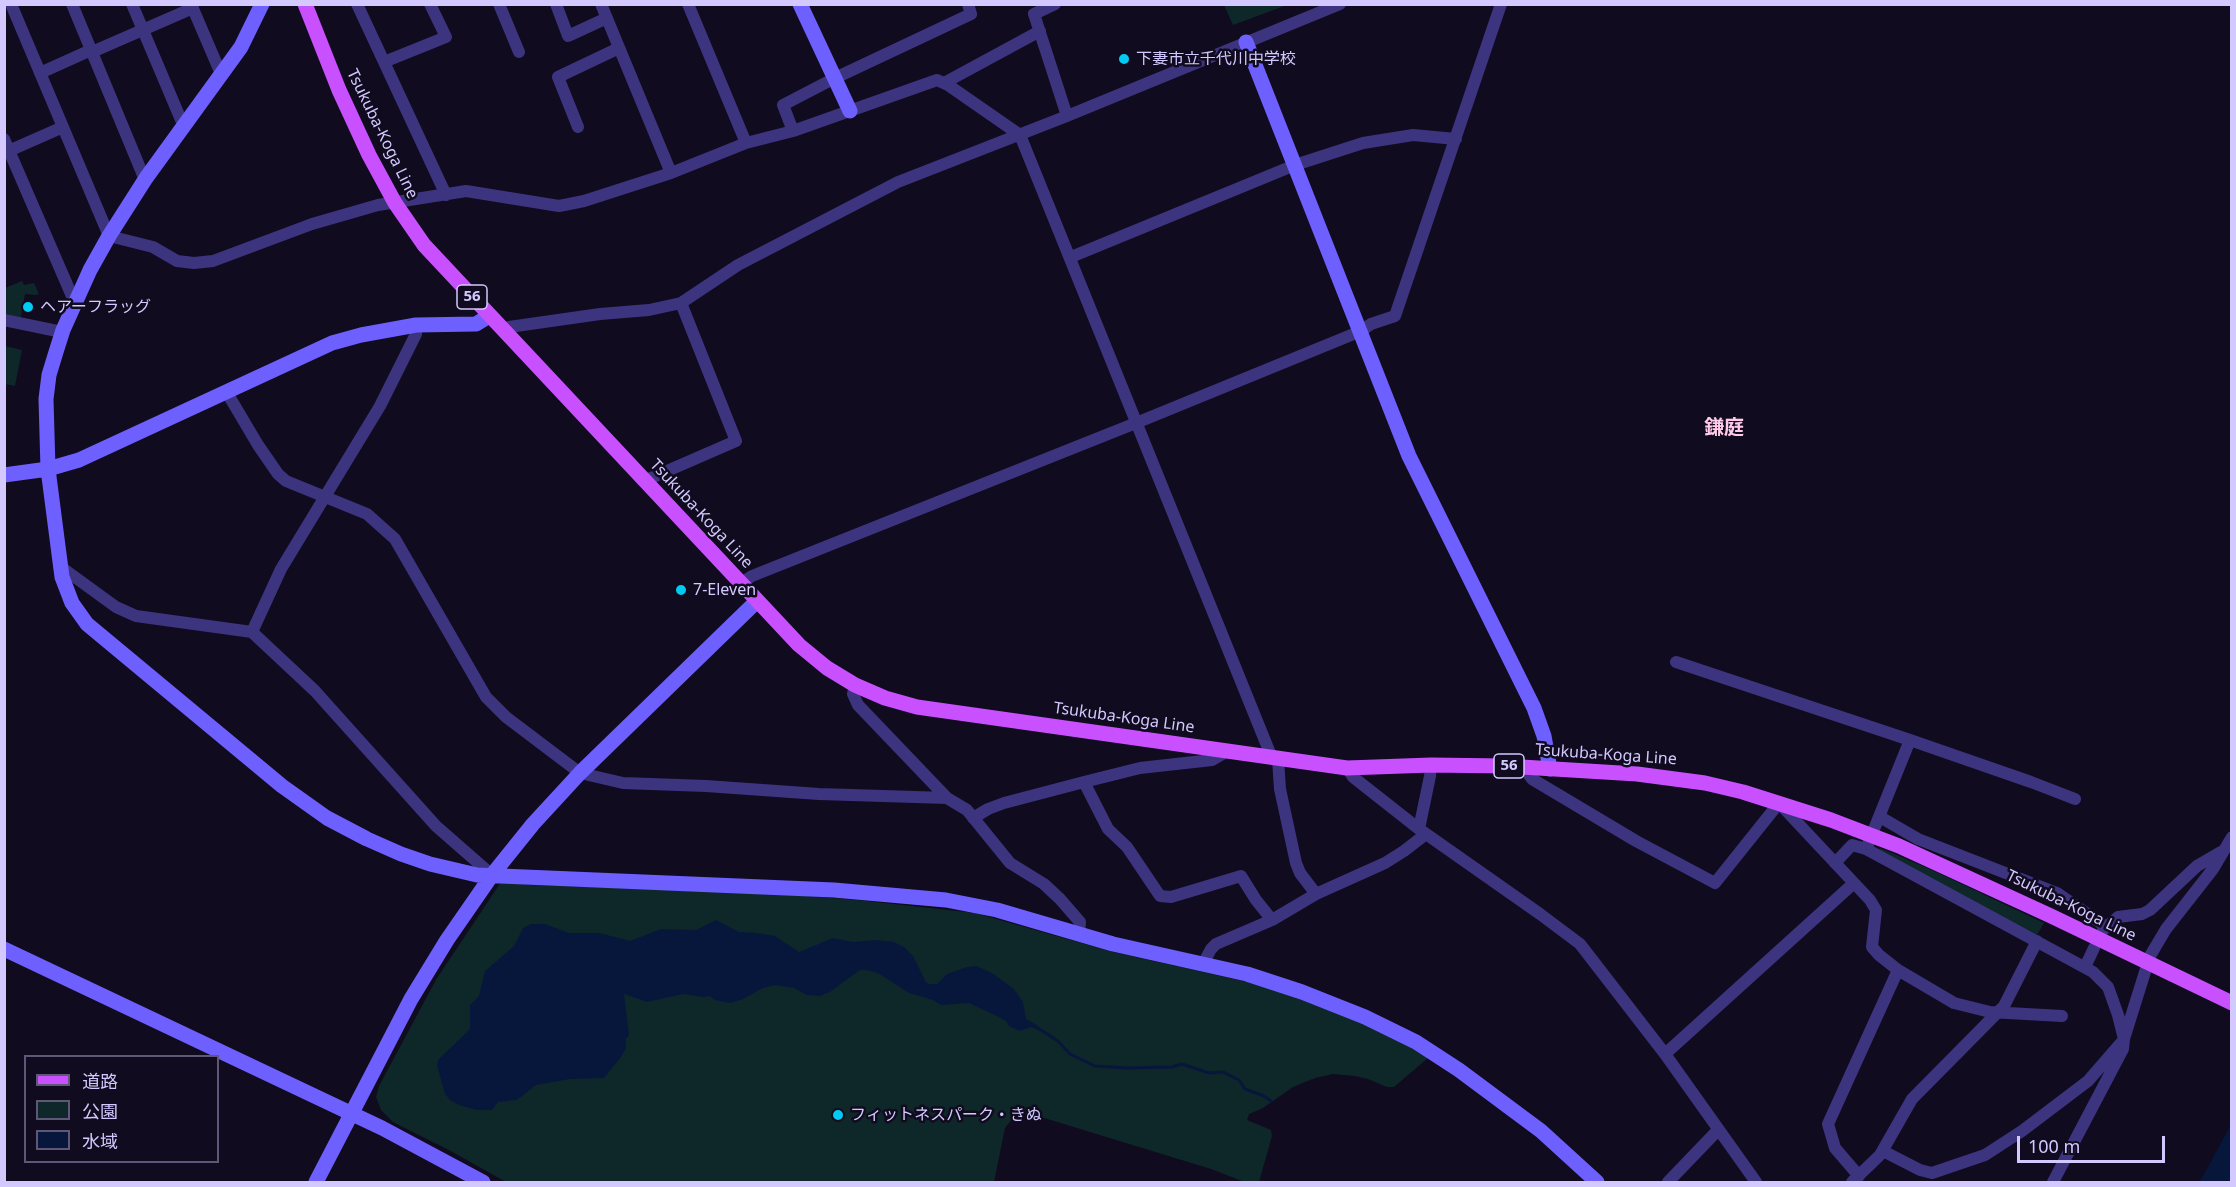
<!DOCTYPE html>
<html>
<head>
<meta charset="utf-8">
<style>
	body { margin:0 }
	#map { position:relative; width:2236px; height:1187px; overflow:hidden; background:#100b1e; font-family:"Noto Sans","Noto Sans JP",sans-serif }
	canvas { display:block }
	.frame { position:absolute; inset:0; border:6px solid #d3c9ff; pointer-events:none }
	.legend { position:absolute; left:24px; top:1055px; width:195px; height:108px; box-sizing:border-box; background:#100b1e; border:2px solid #5e5778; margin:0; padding:8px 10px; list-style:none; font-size:18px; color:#d3c9ff }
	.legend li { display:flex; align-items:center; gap:12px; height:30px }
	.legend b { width:30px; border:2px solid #5e5778 }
	.scale { position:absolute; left:2017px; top:1136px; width:148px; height:27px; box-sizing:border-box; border:3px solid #d3c9ff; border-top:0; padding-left:8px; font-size:18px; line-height:21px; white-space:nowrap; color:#d3c9ff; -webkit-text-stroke:4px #100b1e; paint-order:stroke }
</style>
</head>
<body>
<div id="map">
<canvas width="2236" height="1187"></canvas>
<div class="frame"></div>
<ul class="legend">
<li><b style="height:8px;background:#c950ff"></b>道路</li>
<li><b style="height:16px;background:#0e2829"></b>公園</li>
<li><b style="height:16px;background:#07173c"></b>水域</li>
</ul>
<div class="scale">100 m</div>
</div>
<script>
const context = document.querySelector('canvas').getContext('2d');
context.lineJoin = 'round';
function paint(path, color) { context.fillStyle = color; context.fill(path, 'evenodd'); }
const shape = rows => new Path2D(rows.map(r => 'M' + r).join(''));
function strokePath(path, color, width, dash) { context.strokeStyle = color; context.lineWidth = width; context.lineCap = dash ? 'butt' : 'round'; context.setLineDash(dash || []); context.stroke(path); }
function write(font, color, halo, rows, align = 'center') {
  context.font = font + ' "Noto Sans","Noto Sans JP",sans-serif'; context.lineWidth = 5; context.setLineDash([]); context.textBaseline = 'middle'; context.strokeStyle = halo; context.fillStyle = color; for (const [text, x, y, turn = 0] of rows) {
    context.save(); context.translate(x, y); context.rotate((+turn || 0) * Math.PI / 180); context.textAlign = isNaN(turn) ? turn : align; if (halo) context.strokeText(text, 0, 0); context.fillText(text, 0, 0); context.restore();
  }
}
const green = shape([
	[1224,5,1287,5,1233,25],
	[22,281,24,285,34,283,39,294,36,295,25,294,20,322,5,318,5,288],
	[5,346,22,350,15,386,5,384],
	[1880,848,1932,870,2044,923,2037,935,1878,851],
	[501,882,531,885,766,893,857,900,975,913,1113,952,1270,987,1360,1022,1406,1044,1428,1058,1394,1087,1387,1087,1368,1079,1355,1076,1333,1074,1315,1078,1293,1087,1263,1108,1249,1114,1247,1120,1271,1130,1272,1136,1259,1182,1242,1181,1211,1169,1041,1117,1024,1115,1012,1119,1005,1128,994,1182,506,1182,449,1150,393,1122,381,1110,376,1097,379,1086,437,978]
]);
const water = shape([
	[716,920,739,932,757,933,775,936,799,952,833,938,853,942,876,940,894,942,904,947,913,956,926,982,929,984,937,984,947,974,967,967,976,966,992,973,1014,989,1023,1002,1026,1019,1037,1025,1038,1028,1038,1030,1031,1027,1020,1031,1009,1026,1006,1021,995,1015,969,1003,941,1005,933,1000,909,993,878,973,866,970,860,970,830,992,820,996,807,995,794,988,775,985,763,988,743,999,730,1003,715,1000,709,996,704,997,683,994,647,1002,624,994,629,1035,626,1039,626,1048,621,1057,604,1078,570,1079,536,1085,517,1100,498,1102,492,1110,477,1110,459,1105,450,1100,445,1094,437,1066,438,1060,470,1029,470,1005,479,996,485,971,514,946,523,928,531,924,545,924,569,933,599,933,630,941,661,929,696,930],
	[2231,1124,2231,1182,2199,1182,2207,1169]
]);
const stream = shape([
	[1038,1028,1058,1041,1070,1054,1095,1066,1127,1068,1172,1067,1182,1064,1209,1073,1223,1072,1239,1080,1245,1089,1264,1096,1271,1101]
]);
const street = shape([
	[11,4,109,236,153,247,177,261,194,263,213,261,312,224,378,205,466,191,559,206,584,201,671,173,746,143,793,131,937,80,948,85,1020,135,1272,758],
	[72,4,145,180],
	[132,4,184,127],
	[191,4,221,74],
	[357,4,446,195],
	[499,4,519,52],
	[556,4,568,36,607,18],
	[601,4,671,173],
	[688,4,746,143],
	[1055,4,1034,14,1067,116],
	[92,52,193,8],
	[384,62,446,37,430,4],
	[40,73,91,50],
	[944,83,1040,31],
	[578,127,558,77,619,48],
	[793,131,783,105,833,79,971,14,968,4],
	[4,139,75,303],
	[4,153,63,127],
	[1071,257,1295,165,1363,143,1413,135,1456,139],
	[4,320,62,332],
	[502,330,509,327,600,314,649,310,681,303,738,265,898,182,1067,116,1340,4],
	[226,391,258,445,278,474,286,481,367,514,395,539,486,697,506,717,580,773,623,783,706,786,819,794,947,798],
	[644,481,736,441,681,303],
	[61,567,116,607,136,616,252,632,315,691,436,826,492,875],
	[741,583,752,576,1136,423,1361,331,1371,324,1395,316,1501,4],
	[252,632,281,569,380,406,416,334,416,325],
	[1676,662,1910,740,2031,782,2075,799],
	[855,685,853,694,858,705,947,798,967,810,1010,863,1044,884,1060,899,1080,922,1079,935],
	[1910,740,1866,849,2093,972,2108,987,2118,1015,2124,1039],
	[1278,759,1280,789,1296,863,1300,873,1316,894],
	[1347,768,1353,777,1419,829,1540,914,1580,944,1665,1054,1756,1182],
	[1528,768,1529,775,1532,779,1636,841,1715,883,1779,803,1854,883,1665,1054],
	[1084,782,1108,829,1127,847,1160,896,1171,897,1241,876,1256,900,1272,920],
	[1880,817,1918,839,2057,893,2105,926],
	[973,818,988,809,1004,803,1084,782,1140,768,1212,760,1229,750],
	[1419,829,1430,776,1431,765],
	[1835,863,1852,845,1866,849],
	[1854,883,1870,900,1876,910,1872,947,1879,955,1898,970,1954,1003,1990,1012,2062,1016],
	[2103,930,2118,917,2142,914,2150,910,2197,866,2221,852],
	[1203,964,1211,949,1216,944,1272,920,1316,894,1385,863,1404,851,1426,834],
	[2085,967,2094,948],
	[1883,1151,1920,1170,1932,1173,1985,1155,2022,1131,2088,1081,2121,1043],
	[1859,1176,1835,1148,1828,1124,1898,970],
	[1668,1182,1718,1130],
	[1852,1182,1880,1155,1912,1099,2004,1006,2037,941],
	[2053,1182,2123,1049,2124,1039,2150,956,2166,929,2213,869,2232,837]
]);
const secondary = shape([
	[262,4,241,47,146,178,109,236,90,270,63,330,56,352,49,375,46,399,48,469,62,577,72,603,87,624,282,786,327,818,367,839,401,854,430,864,477,875,834,890,946,900,997,910,1113,944,1247,974,1302,992,1365,1017,1416,1042,1459,1070,1541,1131,1597,1182],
	[800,4,850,111],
	[1246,42,1409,456,1534,708,1544,736,1550,769],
	[4,475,48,469,79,460,332,343,361,335,416,325,476,324,489,316],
	[4,949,382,1128,483,1182],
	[316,1182,411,999,447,940,492,875,533,824,580,773,757,601]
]);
const primary = shape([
	[305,4,339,90,369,155,395,203,424,245,799,645,827,668,855,685,885,698,917,707,1347,768,1431,765,1505,766,1637,774,1705,783,1743,792,1831,820,1899,846,2051,916,2232,1003]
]);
const markers = [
	[1124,59,6,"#00cbf4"],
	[28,307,6,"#00cbf4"],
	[681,590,6,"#00cbf4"],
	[838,1115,6,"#00cbf4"]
];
const shields = [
	[472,297,30],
	[1509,766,30]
];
const shieldNames = [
	["56",472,297],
	["56",1509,766]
];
const poiNames = [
	["下妻市立千代川中学校",1136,59],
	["ヘアーフラッグ",40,307],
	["7-Eleven",693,590],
	["フィットネスパーク・きぬ",850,1115]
];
const streetNames = [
	["Tsukuba-Koga Line",382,134,64],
	["Tsukuba-Koga Line",701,514,47],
	["Tsukuba-Koga Line",1124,718,8],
	["Tsukuba-Koga Line",1606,755,4],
	["Tsukuba-Koga Line",2071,906,26]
];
const quarterNames = [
	["鎌庭",1724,428]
];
paint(green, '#0e2829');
paint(water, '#07173c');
strokePath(stream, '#07173c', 3);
strokePath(street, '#3c347f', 12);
strokePath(secondary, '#6e60ff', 15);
strokePath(primary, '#c950ff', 15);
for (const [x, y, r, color] of markers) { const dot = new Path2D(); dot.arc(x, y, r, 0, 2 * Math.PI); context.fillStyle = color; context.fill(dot); strokePath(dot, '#100b1e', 2); }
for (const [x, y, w] of shields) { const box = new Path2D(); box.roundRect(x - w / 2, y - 12, w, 24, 4.5); context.fillStyle = '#100b1e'; context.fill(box); strokePath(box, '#d3c9ff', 1.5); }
write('bold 15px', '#d3c9ff', null, shieldNames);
write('16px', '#d3c9ff', '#100b1e', poiNames, 'left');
write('16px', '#d3c9ff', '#100b1e', streetNames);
write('bold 20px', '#ffcbe8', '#100b1e', quarterNames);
</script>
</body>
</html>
